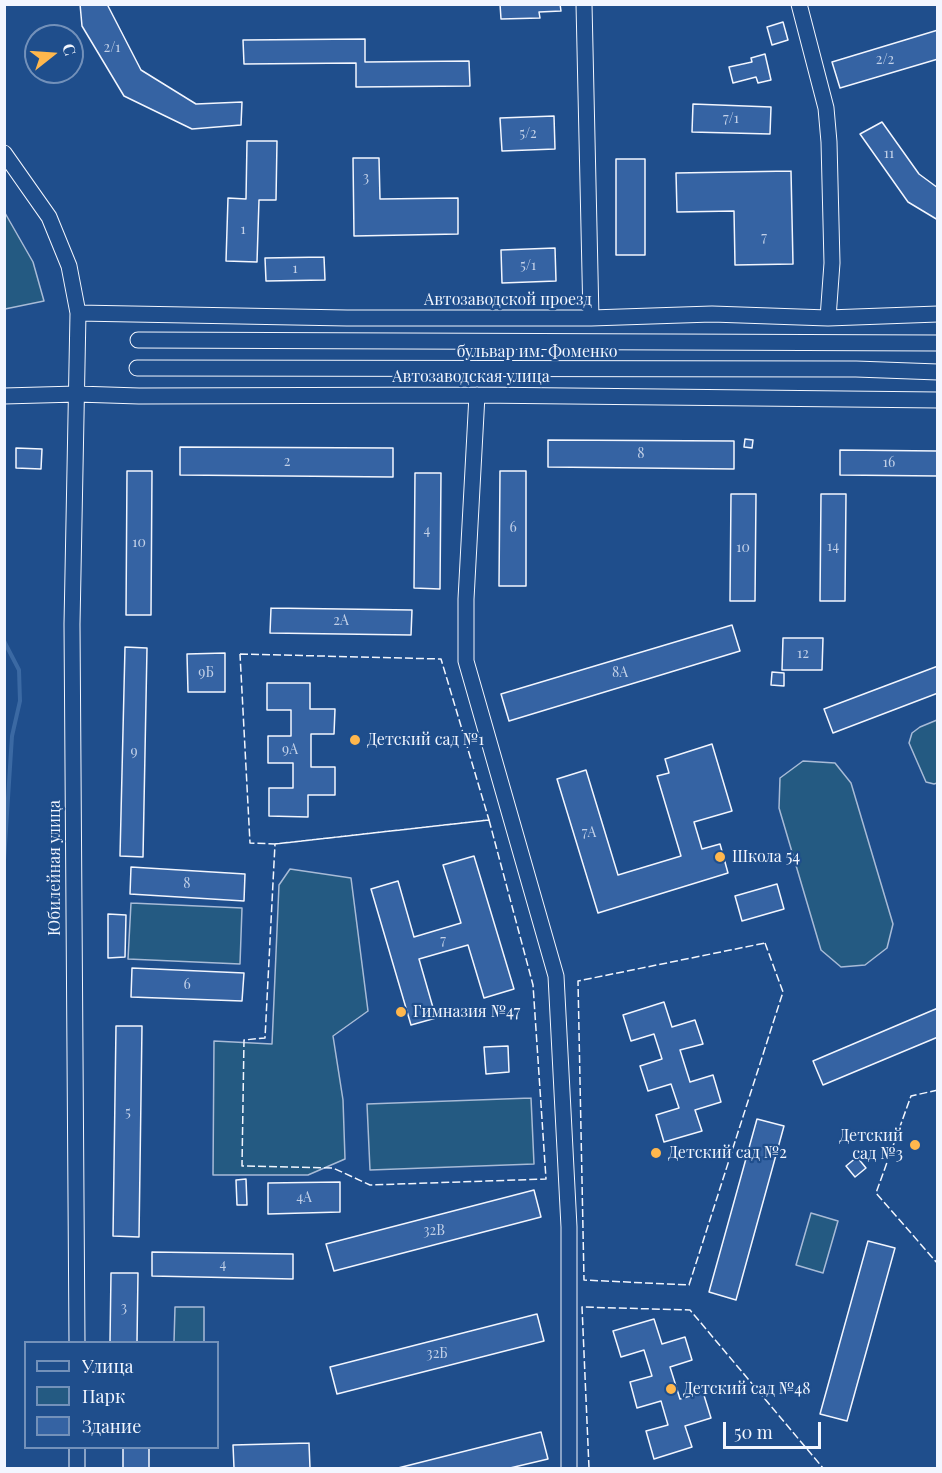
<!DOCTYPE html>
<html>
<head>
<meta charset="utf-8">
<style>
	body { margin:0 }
	#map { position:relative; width:942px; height:1473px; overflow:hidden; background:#1f4e8c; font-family:"Playfair Display",serif }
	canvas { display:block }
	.frame { position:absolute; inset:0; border:6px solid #f2f6ff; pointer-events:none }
	.legend { position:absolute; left:24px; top:1341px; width:195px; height:108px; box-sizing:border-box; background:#1f4e8c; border:2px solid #7391ba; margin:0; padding:8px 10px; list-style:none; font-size:18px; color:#f2f6ff }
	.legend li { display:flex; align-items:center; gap:12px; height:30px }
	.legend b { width:30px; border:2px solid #7391ba }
	.north { position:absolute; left:24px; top:24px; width:60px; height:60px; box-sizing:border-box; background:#1f4e8c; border:2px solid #7391ba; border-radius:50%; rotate:73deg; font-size:16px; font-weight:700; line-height:24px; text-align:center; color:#f2f6ff }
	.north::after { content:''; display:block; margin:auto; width:21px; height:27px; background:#ffb74d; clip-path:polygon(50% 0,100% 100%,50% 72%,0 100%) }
	.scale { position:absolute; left:723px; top:1422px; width:98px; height:27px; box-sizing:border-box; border:3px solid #f2f6ff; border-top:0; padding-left:8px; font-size:18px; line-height:21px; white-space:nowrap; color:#f2f6ff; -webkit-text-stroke:4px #1f4e8c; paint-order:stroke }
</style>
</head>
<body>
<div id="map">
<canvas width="942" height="1473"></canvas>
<div class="frame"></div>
<ul class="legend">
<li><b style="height:8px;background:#1f4e8c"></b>Улица</li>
<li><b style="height:16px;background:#245a82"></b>Парк</li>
<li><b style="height:16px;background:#3563a3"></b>Здание</li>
</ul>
<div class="north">С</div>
<div class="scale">50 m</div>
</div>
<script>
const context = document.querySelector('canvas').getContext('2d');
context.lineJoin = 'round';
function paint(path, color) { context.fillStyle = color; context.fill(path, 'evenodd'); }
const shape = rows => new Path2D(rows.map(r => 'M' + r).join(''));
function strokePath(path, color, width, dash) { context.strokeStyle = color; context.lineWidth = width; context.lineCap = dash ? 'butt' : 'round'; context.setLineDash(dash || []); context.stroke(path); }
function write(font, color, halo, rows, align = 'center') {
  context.font = font + ' "Playfair Display",serif'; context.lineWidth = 4.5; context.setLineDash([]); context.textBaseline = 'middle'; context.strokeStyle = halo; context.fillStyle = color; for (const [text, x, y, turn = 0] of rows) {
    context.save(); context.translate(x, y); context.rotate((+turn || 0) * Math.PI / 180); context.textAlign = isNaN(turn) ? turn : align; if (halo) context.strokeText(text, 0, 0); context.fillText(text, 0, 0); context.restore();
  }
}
const green = shape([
	[5,213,33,262,44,301,5,309,5,213],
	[937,720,937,783,934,784,926,782,909,743,912,733,920,727,937,720],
	[803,761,835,763,851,783,893,924,887,948,865,965,841,967,821,950,779,808,780,778,803,761],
	[290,869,351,878,368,1011,333,1036,343,1100,345,1159,308,1175,213,1175,214,1041,272,1044,279,885,290,869],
	[131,903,242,908,240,964,128,959,131,903],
	[531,1098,534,1164,370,1170,367,1104,531,1098],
	[811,1213,838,1221,823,1273,796,1265,811,1213],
	[175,1307,204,1307,204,1342,174,1342,175,1307]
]);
const stream = shape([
	[4,641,19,670,20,701,12,736,4,860]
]);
const building = shape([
	[80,4,107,4,141,70,196,104,242,102,241,125,192,129,124,96,82,26,80,4],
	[500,4,560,4,561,11,539,12,540,18,501,19,500,4],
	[783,22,788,40,772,45,767,27,783,22],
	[938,30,938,59,840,88,832,62,938,30],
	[365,39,365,62,469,61,470,86,356,87,356,63,244,64,243,40,365,39],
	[765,54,771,80,758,83,756,77,733,83,729,67,752,62,751,58,765,54],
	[693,104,771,107,770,134,692,132,693,104],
	[554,116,555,149,502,151,500,118,554,116],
	[882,122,919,174,938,188,938,220,908,202,860,134,882,122],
	[247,141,277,141,276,200,259,200,257,262,226,261,228,198,246,199,247,141],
	[353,158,379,158,380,199,458,198,458,234,354,236,353,158],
	[616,159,645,159,645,255,616,255,616,159],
	[791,171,793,264,735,265,734,211,677,212,676,173,791,171],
	[555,248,556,281,502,283,501,250,555,248],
	[324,257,325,280,266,281,265,258,324,257],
	[745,439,753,440,752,448,744,447,745,439],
	[548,440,734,441,734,469,548,467,548,440],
	[180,447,393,448,393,477,180,475,180,447],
	[16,448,42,449,41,469,16,468,16,448],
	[840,450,938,451,938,476,840,475,840,450],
	[127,471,152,471,151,615,126,615,127,471],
	[500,471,526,471,526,586,499,586,500,471],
	[415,473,441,473,440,589,414,588,415,473],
	[731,494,756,494,755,601,730,601,731,494],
	[821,494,846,494,845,601,820,601,821,494],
	[271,608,412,610,411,635,270,633,271,608],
	[732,625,740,651,509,721,501,694,732,625],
	[783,638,823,638,822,670,782,670,783,638],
	[125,647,147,648,143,857,120,856,125,647],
	[225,653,225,692,188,692,187,654,225,653],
	[938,666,938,693,833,733,824,709,938,666],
	[772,672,784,673,784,686,771,685,772,672],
	[267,683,310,683,310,709,335,709,334,734,311,734,311,767,335,767,335,795,308,795,308,817,269,816,269,788,293,788,293,763,268,763,268,736,291,736,291,710,267,710,267,683],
	[712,744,732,811,694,822,702,849,720,844,728,873,598,913,557,779,586,770,618,875,681,856,657,776,669,773,665,759,712,744],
	[474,856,514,989,484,998,468,945,419,959,436,1018,411,1025,371,889,398,881,414,937,461,923,443,865,474,856],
	[131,867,245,874,244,901,130,894,131,867],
	[777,884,784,909,742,921,735,896,777,884],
	[108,914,126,915,125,957,108,958,108,914],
	[132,968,244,973,242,1001,131,997,132,968],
	[664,1002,672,1027,695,1020,703,1044,680,1050,690,1082,713,1075,721,1102,695,1110,702,1131,664,1142,656,1115,679,1108,671,1084,648,1091,640,1066,662,1059,654,1034,631,1041,623,1015,664,1002],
	[938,1008,938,1037,823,1085,813,1061,938,1008],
	[116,1026,142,1026,139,1237,113,1236,116,1026],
	[508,1046,509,1072,486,1074,484,1047,508,1046],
	[757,1119,784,1126,736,1300,709,1292,757,1119],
	[857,1157,866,1168,855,1177,846,1166,857,1157],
	[246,1179,247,1205,237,1205,236,1180,246,1179],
	[340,1182,340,1212,268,1214,268,1183,340,1182],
	[534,1190,541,1217,334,1271,326,1244,534,1190],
	[868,1241,895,1248,847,1421,820,1414,868,1241],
	[152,1252,293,1254,293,1279,152,1276,152,1252],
	[111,1273,138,1273,137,1342,110,1342,111,1273],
	[537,1314,544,1341,337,1394,330,1367,537,1314],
	[654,1319,662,1344,685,1337,692,1360,670,1367,680,1399,703,1392,711,1418,685,1426,692,1447,654,1459,646,1431,668,1425,661,1401,637,1408,630,1382,652,1376,644,1350,621,1357,613,1331,654,1319],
	[541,1432,548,1459,510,1468,398,1468,541,1432],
	[309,1443,310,1468,234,1468,233,1445,309,1443],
	[123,1448,149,1448,149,1468,123,1468,123,1448]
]);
const minor = shape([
	[584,4,591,318],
	[799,4,826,108,829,142,832,263,828,318],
	[4,153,49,217,69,266,78,313,72,624,77,1342],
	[78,313,347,318,591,318,712,314,828,318,938,314],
	[138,340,938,343],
	[137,368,856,369,938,372],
	[477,395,466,599,466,661,556,976,569,1227,569,1468],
	[4,396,77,394,139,396,477,395,938,400],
	[77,1468,77,1448]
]);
const fence = shape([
	[240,654,441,659,489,820,275,844,250,843,240,654],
	[489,820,533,985,546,1179,370,1185,333,1168,242,1166,244,1040,265,1038,275,844,489,820],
	[765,943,783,992,689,1285,584,1280,578,981,765,943],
	[938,1090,911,1096,876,1193,938,1264],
	[589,1468,582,1307,690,1310,823,1468]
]);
const markers = [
	[355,740,6,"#ffb74d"],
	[720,857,6,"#ffb74d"],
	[401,1012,6,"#ffb74d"],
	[915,1145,6,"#ffb74d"],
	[656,1153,6,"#ffb74d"],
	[671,1389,6,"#ffb74d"]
];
const numberNames = [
	["2/1",112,48],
	["2/2",885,60],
	["7/1",731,119],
	["5/2",528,134],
	["11",889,154],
	["3",366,178],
	["1",243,230],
	["7",764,238],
	["5/1",528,266],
	["1",295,269],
	["8",641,454],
	["2",287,462],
	["16",889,463],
	["6",513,528],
	["4",427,531],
	["10",139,543],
	["14",833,547],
	["10",743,548],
	["2А",341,621],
	["12",803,654],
	["9Б",206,673],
	["8А",620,673],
	["9А",290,750],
	["9",134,752],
	["7А",589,833],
	["8",187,884],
	["7",443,941],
	["6",187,985],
	["5",128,1113],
	["4А",304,1198],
	["32В",434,1231],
	["4",223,1265],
	["3",124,1308],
	["32Б",437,1354]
];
const streetNames = [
	["Автозаводской проезд",508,300],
	["бульвар им. Фоменко",537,352],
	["Автозаводская улица",471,377],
	["Юбилейная улица",55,868,-90]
];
const poiNames = [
	["Детский сад №1",367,740],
	["Школа 54",732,857],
	["Гимназия №47",413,1012],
	["Детский",903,1136,"right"],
	["сад №3",903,1154,"right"],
	["Детский сад №2",668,1153],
	["Детский сад №48",683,1389]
];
paint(green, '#245a82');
strokePath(green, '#a8bbd7', 1.5);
strokePath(stream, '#3b69a3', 4);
paint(building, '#3563a3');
strokePath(building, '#f2f6ff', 1.5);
strokePath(minor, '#f2f6ff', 17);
strokePath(minor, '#1f4e8c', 15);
strokePath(fence, '#f2f6ff', 1.5, [8, 3]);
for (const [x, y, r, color] of markers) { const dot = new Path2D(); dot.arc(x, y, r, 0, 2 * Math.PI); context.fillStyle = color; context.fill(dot); strokePath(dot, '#1f4e8c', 2); }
write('14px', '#c3d1e8', null, numberNames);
write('16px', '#f2f6ff', '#1f4e8c', streetNames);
write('16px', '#f2f6ff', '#1f4e8c', poiNames, 'left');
</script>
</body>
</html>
